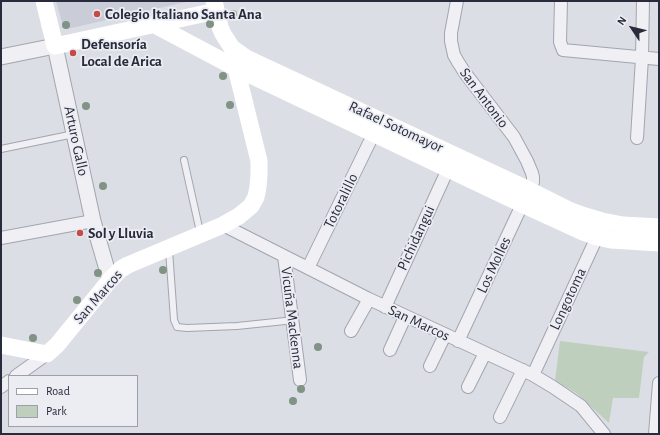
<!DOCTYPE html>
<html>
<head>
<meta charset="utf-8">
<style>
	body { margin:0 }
	#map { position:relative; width:660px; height:435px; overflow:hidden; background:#dcdee5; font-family:"Alegreya Sans",sans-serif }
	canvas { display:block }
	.frame { position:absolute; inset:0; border:2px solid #272b3b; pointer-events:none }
	.legend { position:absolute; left:8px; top:375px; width:130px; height:52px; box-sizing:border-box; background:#ebedf3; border:1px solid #9d9fa9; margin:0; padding:5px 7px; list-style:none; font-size:12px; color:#272b3b }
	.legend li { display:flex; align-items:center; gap:8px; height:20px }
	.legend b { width:20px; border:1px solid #9d9fa9 }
	.north { position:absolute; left:612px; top:8px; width:40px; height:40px; -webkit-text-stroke:3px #ebedf3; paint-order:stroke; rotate:305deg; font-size:11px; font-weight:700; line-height:16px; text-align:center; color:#272b3b }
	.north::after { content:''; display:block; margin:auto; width:14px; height:18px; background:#272b3b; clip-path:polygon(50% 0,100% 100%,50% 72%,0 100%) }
</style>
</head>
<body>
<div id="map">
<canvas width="660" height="435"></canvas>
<div class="frame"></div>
<ul class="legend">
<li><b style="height:5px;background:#fff"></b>Road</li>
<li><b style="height:11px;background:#bfcfbe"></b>Park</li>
</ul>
<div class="north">N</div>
</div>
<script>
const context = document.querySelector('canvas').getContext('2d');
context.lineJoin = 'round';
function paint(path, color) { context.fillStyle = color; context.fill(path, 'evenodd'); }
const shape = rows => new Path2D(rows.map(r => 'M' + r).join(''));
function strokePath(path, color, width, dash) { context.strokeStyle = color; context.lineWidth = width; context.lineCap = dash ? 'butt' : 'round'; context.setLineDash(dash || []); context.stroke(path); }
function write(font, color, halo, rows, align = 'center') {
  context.font = font + ' "Alegreya Sans",sans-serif'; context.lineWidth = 3.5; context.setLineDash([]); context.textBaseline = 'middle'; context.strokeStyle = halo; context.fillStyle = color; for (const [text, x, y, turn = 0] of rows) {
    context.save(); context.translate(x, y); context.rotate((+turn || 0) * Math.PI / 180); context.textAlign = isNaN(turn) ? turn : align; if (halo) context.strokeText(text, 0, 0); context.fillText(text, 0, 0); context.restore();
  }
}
const built = shape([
	[56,1,190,1,67,29,63,26]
]);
const green = shape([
	[560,341,649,352,644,357,639,398,613,398,609,423,576,393,555,381]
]);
const service = shape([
	[1,149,74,134],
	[184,160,200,232],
	[169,250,174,320,177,327,187,328,237,326,285,321]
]);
const minor = shape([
	[457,1,451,33,451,41,454,55,458,62,465,73,514,137,527,161,532,173,533,177,533,182,529,190,458,341],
	[561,1,560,42,563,50,659,59],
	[637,138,642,58,643,1],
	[223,225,369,299,533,375,553,387,581,406,604,434],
	[1,238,93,221],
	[284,256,300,380],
	[308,268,374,133],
	[385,307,448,169],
	[351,331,369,299],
	[390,350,405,317],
	[430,366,445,335],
	[533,375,597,237,599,231],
	[16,376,47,354],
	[1,387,9,381],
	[468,387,485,353],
	[500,417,523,370],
	[655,434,659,383]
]);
const tertiary = shape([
	[1,57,55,46,93,221,110,280]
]);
const secondary = shape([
	[44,1,55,46,216,11],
	[214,1,220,27,223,34,232,48,246,58,529,190,571,211,585,216,602,221,623,225,659,227],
	[155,25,236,68,522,204,583,232,597,237,611,240,659,243],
	[1,345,47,354,57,345,110,280,121,269,128,265,223,225,239,216,251,206,256,197,258,187,259,175,259,161,236,68]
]);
const trees = [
	[233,14],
	[210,24],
	[66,25],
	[223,76],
	[230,105],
	[86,106],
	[103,186],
	[163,270],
	[98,273],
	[77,300],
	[33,338],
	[318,347],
	[301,389],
	[293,401]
];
const markers = [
	[97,14,4,"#c44b47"],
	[73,53,4,"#c44b47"],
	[80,233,4,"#c44b47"]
];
const poiNames = [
	["Colegio Italiano Santa Ana",105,14],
	["Defensoría",81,44],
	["Local de Arica",81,61],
	["Sol y Lluvia",88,233]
];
const streetNames = [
	["San Antonio",484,98,53],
	["Rafael Sotomayor",396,127,25],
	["Arturo Gallo",76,141,78],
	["Totoralillo",341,201,-64],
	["Pichidangui",416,238,-65],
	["Los Molles",494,265,-65],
	["San Marcos",98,297,-49],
	["Longotoma",568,299,-65],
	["Vicuña Mackenna",292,318,83],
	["San Marcos",419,323,25]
];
paint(built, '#cacdd7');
paint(green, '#bfcfbe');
strokePath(service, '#a2a5af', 8);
strokePath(minor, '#a2a5af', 14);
strokePath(tertiary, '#a2a5af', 17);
strokePath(service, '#efeff4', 6);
strokePath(minor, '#efeff4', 12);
strokePath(tertiary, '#efeff4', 15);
strokePath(secondary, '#fff', 17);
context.fillStyle = '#809384';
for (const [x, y] of trees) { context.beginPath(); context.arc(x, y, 4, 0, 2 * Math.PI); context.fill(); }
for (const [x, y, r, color] of markers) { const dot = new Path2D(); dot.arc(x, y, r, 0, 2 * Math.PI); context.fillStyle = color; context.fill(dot); strokePath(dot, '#ebedf3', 1.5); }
write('bold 15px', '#272b3b', '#ebedf3', poiNames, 'left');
write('15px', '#272b3b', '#ebedf3', streetNames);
</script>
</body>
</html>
